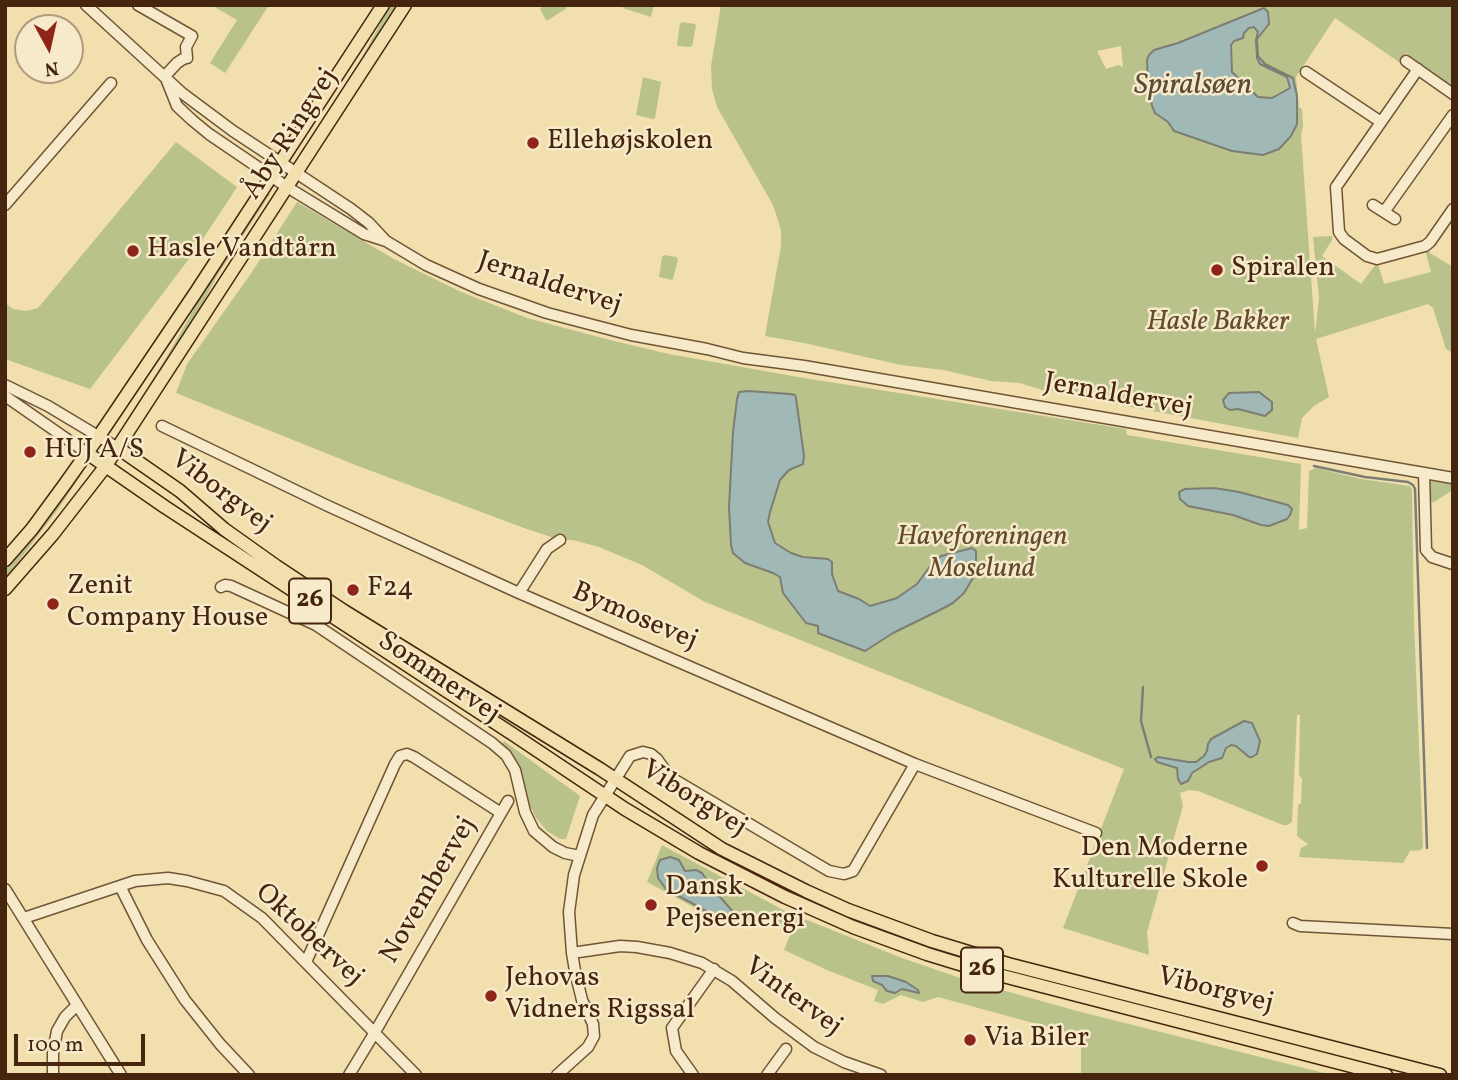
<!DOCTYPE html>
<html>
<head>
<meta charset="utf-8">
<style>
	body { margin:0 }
	#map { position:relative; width:1458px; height:1080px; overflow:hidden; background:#f2dfae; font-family:Vollkorn,serif }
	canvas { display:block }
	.frame { position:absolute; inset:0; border:7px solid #45250e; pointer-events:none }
	.north { position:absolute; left:14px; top:14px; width:70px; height:70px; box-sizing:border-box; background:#f7eaca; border:2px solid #b09b7f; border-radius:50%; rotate:172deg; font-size:19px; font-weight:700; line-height:28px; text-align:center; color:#45250e }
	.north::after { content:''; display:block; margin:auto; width:24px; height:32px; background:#8f2418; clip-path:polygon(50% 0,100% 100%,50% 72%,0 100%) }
	.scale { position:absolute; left:14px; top:1034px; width:131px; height:32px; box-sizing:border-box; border:4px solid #45250e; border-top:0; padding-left:9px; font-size:21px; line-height:24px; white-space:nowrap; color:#45250e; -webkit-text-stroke:5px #f7eaca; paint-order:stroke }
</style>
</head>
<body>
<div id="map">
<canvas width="1458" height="1080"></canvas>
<div class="frame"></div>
<div class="north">N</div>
<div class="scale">100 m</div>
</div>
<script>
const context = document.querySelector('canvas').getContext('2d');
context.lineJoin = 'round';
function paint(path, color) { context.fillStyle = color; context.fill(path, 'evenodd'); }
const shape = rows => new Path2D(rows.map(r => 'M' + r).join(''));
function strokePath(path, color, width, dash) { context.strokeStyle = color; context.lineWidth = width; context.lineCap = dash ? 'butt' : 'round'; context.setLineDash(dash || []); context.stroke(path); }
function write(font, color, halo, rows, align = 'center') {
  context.font = font + ' Vollkorn,serif'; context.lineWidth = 5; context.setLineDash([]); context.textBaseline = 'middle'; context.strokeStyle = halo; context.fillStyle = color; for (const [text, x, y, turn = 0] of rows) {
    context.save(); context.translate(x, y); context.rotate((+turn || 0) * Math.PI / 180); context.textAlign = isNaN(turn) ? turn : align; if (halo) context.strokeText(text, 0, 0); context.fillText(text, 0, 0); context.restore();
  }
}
const green = shape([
	[211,5,269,5,225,73,210,63,237,20],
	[390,5,398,5,300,158,298,157,362,58],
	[543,5,565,5,567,8,548,20,546,20,540,9],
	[624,5,654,5,651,17,623,8],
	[721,5,1453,5,1453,87,1406,53,1399,62,1335,18,1296,77,1299,107,1302,109,1303,126,1301,135,1315,333,1319,299,1313,237,1332,236,1332,240,1322,256,1361,284,1376,264,1378,264,1384,284,1431,272,1425,250,1429,250,1430,253,1453,267,1453,353,1446,349,1433,308,1428,304,1316,339,1329,397,1314,406,1302,418,1298,438,1115,404,1115,398,1042,390,1020,383,991,381,943,370,901,365,804,343,765,336,781,246,781,230,773,205,717,107,712,89,711,66],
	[1121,46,1123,67,1118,65,1106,69,1097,51],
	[682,22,695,24,696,26,692,46,690,47,678,46,677,44,680,24],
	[643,77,661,82,655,118,653,119,636,115],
	[176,142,237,187,195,251,90,389,5,359,5,303,13,309,26,311,38,308],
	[268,193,270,194,217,276,193,322,124,429,122,428,166,358,214,274],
	[297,202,394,259,459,291,527,318,610,340,669,354,798,377,1126,429,1127,435,1301,464,1299,530,1307,528,1309,471,1316,468,1361,479,1410,486,1412,489,1414,621,1423,847,1421,850,1410,851,1403,863,1299,857,1301,848,1308,844,1297,836,1298,805,1301,803,1302,779,1299,775,1300,715,1297,715,1292,822,1288,825,1283,825,1198,791,1189,790,1180,793,1183,806,1147,932,1149,955,1063,928,1124,769,705,602,642,565,599,547,573,540,560,540,524,528,358,466,176,393,187,364,252,272],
	[1214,488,1265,498,1288,505,1292,509,1261,525,1233,515,1188,506],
	[664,255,676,257,678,259,673,279,672,280,659,277,662,257],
	[82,471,83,472,59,508,5,579,5,567,27,543],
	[1432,481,1453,484,1453,490,1434,502,1429,502,1429,484],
	[504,741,580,796,566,839,560,839,547,831,536,818,532,809,529,809,519,766,509,751,502,744],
	[662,845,787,912,902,958,966,980,1081,1012,1332,1075,1081,1075,1081,1036,938,997,923,1002,901,995,883,1004,874,1001,878,990,827,970,784,950,791,933,754,916,751,923,740,921,734,929,647,882]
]);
const water = shape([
	[1264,8,1268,12,1269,24,1257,39,1258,56,1265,64,1293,78,1297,96,1297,124,1291,136,1279,149,1263,155,1232,151,1174,131,1168,122,1155,113,1152,106,1148,81,1147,60,1149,55,1154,50,1178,43,1264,8],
	[1254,27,1258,32,1256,40,1257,58,1260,64,1287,77,1290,88,1272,98,1258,97,1232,72,1231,45,1234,41,1243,38,1244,33,1249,28,1254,27],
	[748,391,790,394,795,395,796,398,804,456,803,464,789,470,780,480,770,512,768,522,775,543,791,553,803,557,828,559,832,562,832,574,838,591,859,599,870,606,897,598,917,584,931,565,941,556,972,548,976,551,976,563,973,578,964,593,953,603,940,610,893,633,865,651,818,633,818,626,806,623,783,593,780,577,773,573,745,563,733,553,731,545,729,507,733,432,737,399,739,392,748,391],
	[1259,392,1272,402,1272,410,1265,416,1238,409,1230,410,1225,407,1223,400,1229,393,1259,392],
	[1214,488,1239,492,1288,505,1292,509,1290,515,1287,519,1269,526,1261,525,1233,515,1188,506,1180,499,1179,492,1185,489,1214,488],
	[1244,721,1252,723,1260,741,1257,754,1252,757,1249,757,1236,746,1231,745,1226,748,1222,758,1209,762,1192,773,1188,781,1181,784,1178,779,1177,768,1157,762,1155,759,1158,757,1188,762,1196,762,1204,756,1207,751,1208,744,1211,739,1244,721],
	[670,857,679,860,685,871,696,870,702,873,715,893,721,898,735,914,737,918,735,922,731,924,728,923,666,889,658,878,657,868,660,860,670,857],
	[872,976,888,976,906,982,918,990,919,993,902,989,895,993,887,991,882,985,873,981,872,976]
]);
const stream = shape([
	[1314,466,1365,477,1408,482,1413,485,1415,489,1427,848],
	[1143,687,1141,721,1151,757]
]);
const minor = shape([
	[86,5,182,93,233,131,351,209,369,223,384,239],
	[138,5,192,36,186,47,187,58,183,59,177,63,165,76],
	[1406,61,1453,94],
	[1418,69,1336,187,1339,232,1344,239,1367,256,1377,259,1425,246,1430,242,1453,209],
	[1306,72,1381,122],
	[165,76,177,106,192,120,209,134,287,187,364,234,386,241,426,265,479,289,547,313,631,335,707,349,743,358,804,366,1453,478],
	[5,205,111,83],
	[1373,205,1395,219],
	[1384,212,1453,115],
	[5,385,48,406,118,448],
	[5,396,87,453],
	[162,426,328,506,519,593,915,764,1096,833],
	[1424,473,1426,550,1432,557,1453,564],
	[221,587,225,585,231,586,316,625,492,743,506,755,515,770,525,812,534,831,553,847,565,853,580,856],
	[519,593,547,549,560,540],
	[120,886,147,940,185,1000,220,1044,249,1075],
	[5,889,121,1075],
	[24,918,135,881,168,878,187,881,224,891,262,918,416,1075],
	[1293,923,1300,926,1453,934],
	[572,953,620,946,637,947,670,953,702,963,732,981,775,1018,814,1047,844,1062,881,1075],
	[306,962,395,764,400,756,407,754,414,757,501,813],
	[53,1075,53,1053,57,1031,65,1017,77,1005],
	[349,1075,375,1032,508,801],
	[557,1075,588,1047,594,1036,593,1024,582,1000,575,971,572,953,569,912,574,875,593,815,630,756,643,752,651,754,657,759,670,777,829,871,844,874,853,871,915,764],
	[693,1075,676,1051,672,1028,714,969],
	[767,1075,786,1049]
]);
const major = shape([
	[118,448,180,491,224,529,276,566,344,611,600,769,722,849,806,891,848,910,932,941,1008,964,1440,1075],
	[87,453,165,507,514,735,625,809,699,853,785,897,853,927,927,954,976,969,1386,1075],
	[5,560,32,529,65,484,99,436,196,292,383,5],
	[5,589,53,534,105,467,405,5]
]);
const markers = [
	[533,143,7,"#8f2418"],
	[133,251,7,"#8f2418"],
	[1217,270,7,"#8f2418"],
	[30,452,7,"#8f2418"],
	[353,590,7,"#8f2418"],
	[53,604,7,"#8f2418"],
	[1262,866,7,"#8f2418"],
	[651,905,7,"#8f2418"],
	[491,996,7,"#8f2418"],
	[970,1040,7,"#8f2418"]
];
const shields = [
	[310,601,42],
	[982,970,42]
];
const shieldNames = [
	["26",310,601],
	["26",982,970]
];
const streetNames = [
	["Åby Ringvej",292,135,-57],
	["Jernaldervej",549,285,18],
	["Jernaldervej",1118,397,10],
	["Viborgvej",220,493,37],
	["Bymosevej",634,618,23],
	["Sommervej",438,679,34],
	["Viborgvej",693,800,32],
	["Novembervej",430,891,-60],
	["Oktobervej",308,936,43],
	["Viborgvej",1215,992,14],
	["Vintervej",792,998,36]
];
const poiNames = [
	["Ellehøjskolen",547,143],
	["Hasle Vandtårn",147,251],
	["Spiralen",1231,270],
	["HUJ A/S",44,452],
	["Zenit",67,588],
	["Company House",67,620],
	["F24",367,590],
	["Den Moderne",1248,850,"right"],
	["Kulturelle Skole",1248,882,"right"],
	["Dansk",665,889],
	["Pejseenergi",665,921],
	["Jehovas",505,980],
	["Vidners Rigssal",505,1012],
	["Via Biler",984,1040]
];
const parkNames = [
	["Hasle Bakker",1218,324],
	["Haveforeningen",982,539],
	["Moselund",982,571]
];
const waterNames = [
	["Spiralsøen",1193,87]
];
paint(green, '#b9c28b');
paint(water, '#a1b9b6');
strokePath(water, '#7c7e73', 2);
strokePath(stream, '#7c7e73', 2.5);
strokePath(minor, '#705436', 13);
strokePath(major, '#45250e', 15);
strokePath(minor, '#f7eaca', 10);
strokePath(major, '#f2dfae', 12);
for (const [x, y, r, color] of markers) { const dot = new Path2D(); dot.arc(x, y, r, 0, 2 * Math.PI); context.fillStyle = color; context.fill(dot); strokePath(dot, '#f7eaca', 2.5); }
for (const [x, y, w] of shields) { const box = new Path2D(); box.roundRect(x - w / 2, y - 22.5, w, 45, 5); context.fillStyle = '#f7eaca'; context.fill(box); strokePath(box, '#45250e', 2); }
write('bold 26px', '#45250e', null, shieldNames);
write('28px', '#45250e', '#f7eaca', streetNames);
write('28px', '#45250e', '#f7eaca', poiNames, 'left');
write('italic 28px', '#624c2d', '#f7eaca', parkNames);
write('italic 30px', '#5c4a38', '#f7eaca', waterNames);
</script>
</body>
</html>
